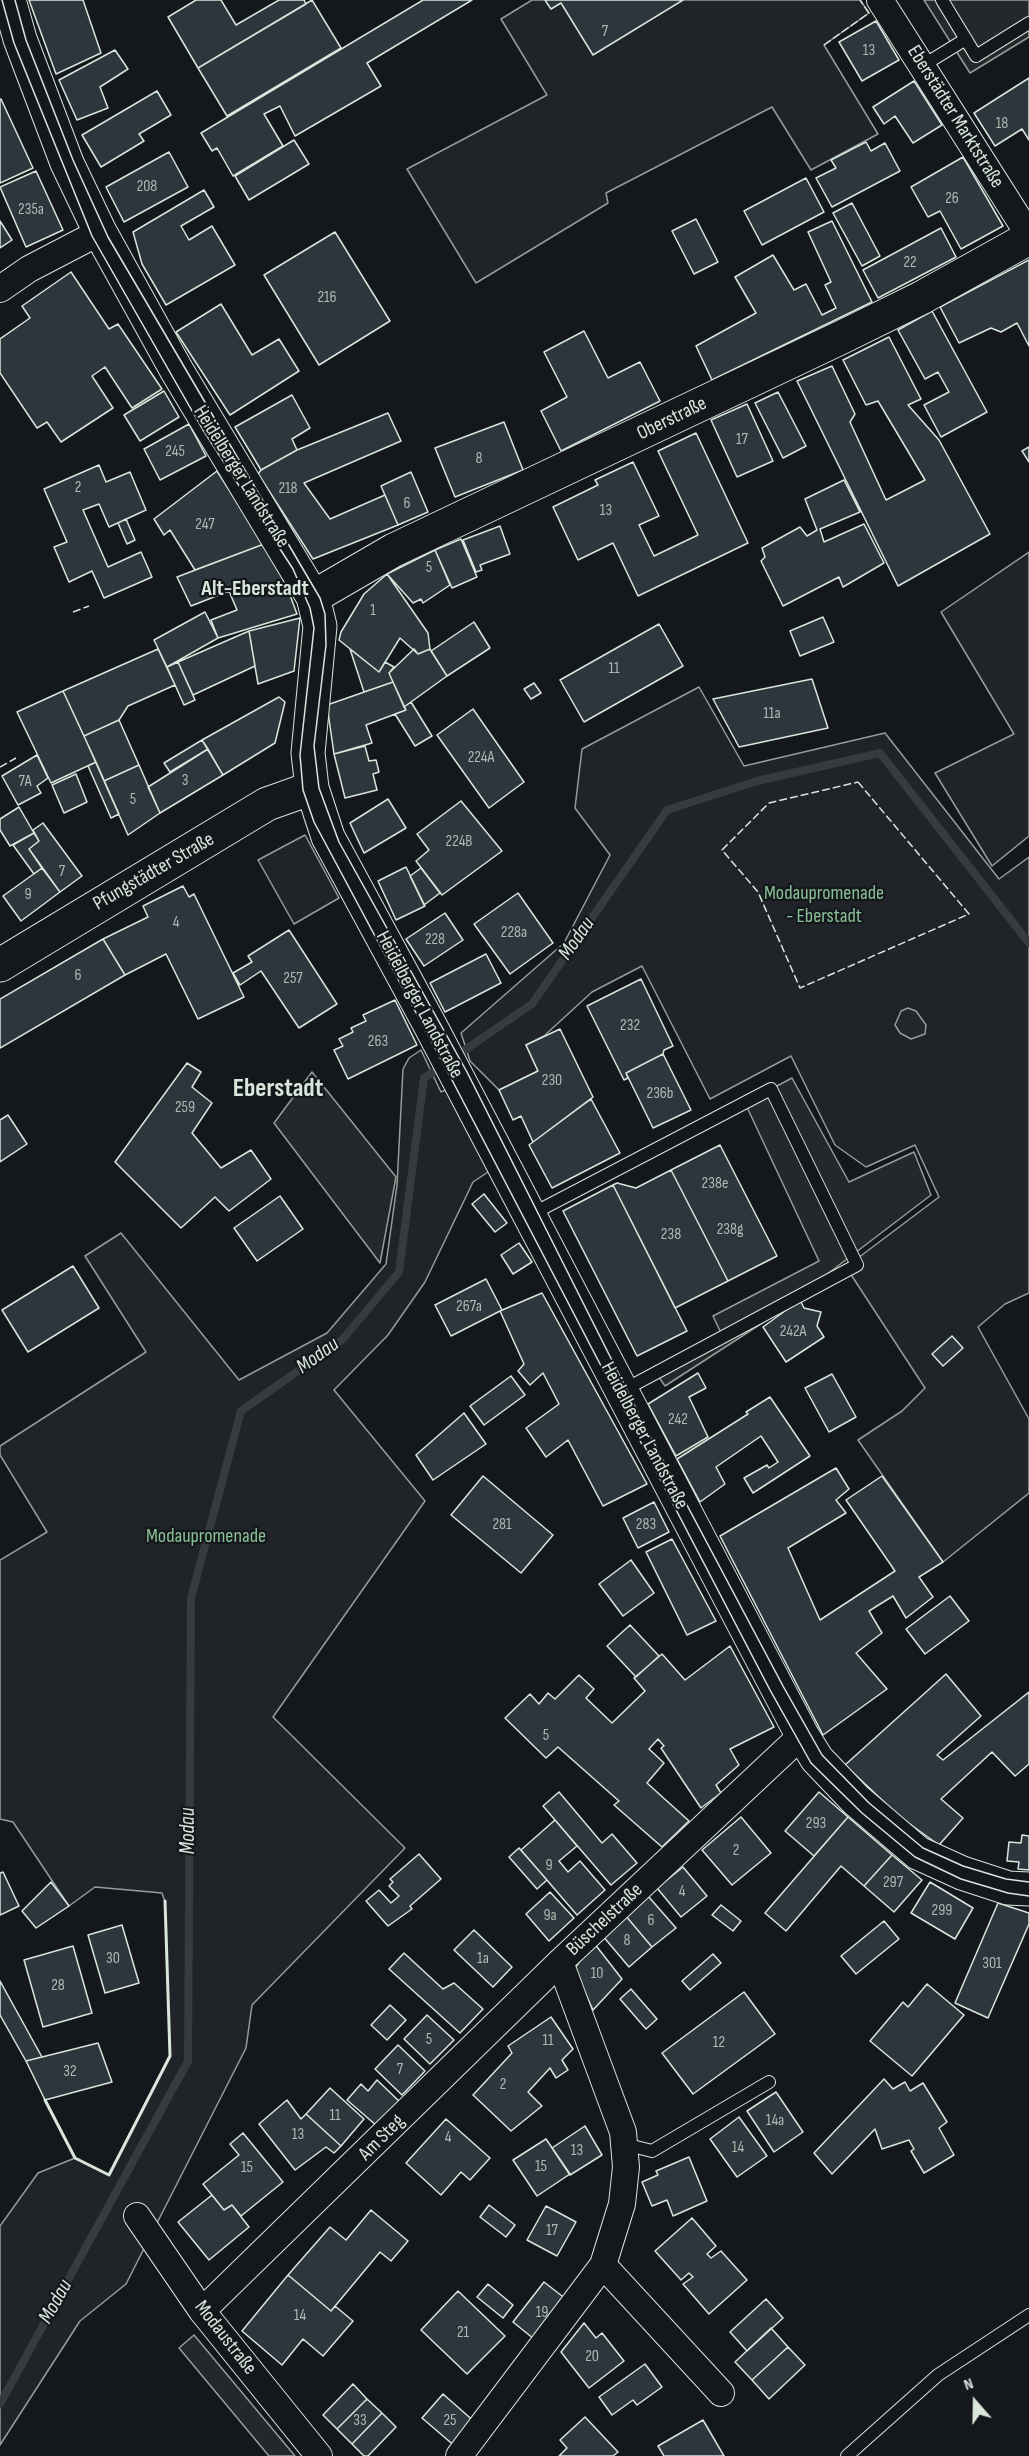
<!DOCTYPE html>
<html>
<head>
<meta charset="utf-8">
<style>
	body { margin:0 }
	#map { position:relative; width:1029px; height:2456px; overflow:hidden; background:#14181c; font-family:"Sofia Sans Condensed",sans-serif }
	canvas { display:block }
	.north { position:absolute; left:945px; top:2372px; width:60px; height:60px; -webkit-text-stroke:4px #14181c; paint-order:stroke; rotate:340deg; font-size:16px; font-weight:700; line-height:24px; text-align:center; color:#d8e6dc }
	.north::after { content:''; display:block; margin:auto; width:21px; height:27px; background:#d8e6dc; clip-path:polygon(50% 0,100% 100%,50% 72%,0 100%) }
</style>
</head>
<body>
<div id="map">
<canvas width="1029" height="2456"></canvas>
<div class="north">N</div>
</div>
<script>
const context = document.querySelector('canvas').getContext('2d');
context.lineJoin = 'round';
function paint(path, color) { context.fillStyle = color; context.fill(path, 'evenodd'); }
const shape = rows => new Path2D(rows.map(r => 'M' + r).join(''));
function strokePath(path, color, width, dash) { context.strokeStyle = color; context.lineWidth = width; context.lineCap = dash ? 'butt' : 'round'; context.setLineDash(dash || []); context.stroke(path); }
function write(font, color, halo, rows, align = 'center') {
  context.font = font + ' "Sofia Sans Condensed",sans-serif'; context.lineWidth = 4.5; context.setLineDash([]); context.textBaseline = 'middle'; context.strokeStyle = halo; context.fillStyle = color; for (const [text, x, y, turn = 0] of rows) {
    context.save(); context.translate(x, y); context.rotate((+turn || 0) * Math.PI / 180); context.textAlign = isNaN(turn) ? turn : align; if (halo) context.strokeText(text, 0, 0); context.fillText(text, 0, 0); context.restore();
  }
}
const green = shape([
	[532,0,860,0,869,13,824,45,878,134,811,170,772,107,606,193,608,203,476,283,407,169,547,95,501,19,532,0],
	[1029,552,1029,836,992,866,935,773,1014,734,941,612,1029,552],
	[699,687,744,766,885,733,999,879,1029,857,1029,1293,1005,1304,978,1327,1029,1419,1029,1493,943,1562,858,1440,902,1411,925,1388,846,1267,939,1197,915,1145,866,1167,835,1145,791,1056,710,1099,642,966,592,992,544,1036,526,1045,538,1071,499,1090,470,1061,461,1033,564,943,610,855,575,808,582,749,699,687],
	[305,835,339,898,294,924,258,860,305,835],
	[421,1050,441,1092,450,1088,491,1170,473,1182,425,1282,388,1335,334,1390,425,1501,273,1717,405,1848,252,2005,246,2048,126,2284,80,2321,0,2445,0,2226,38,2173,75,2158,109,2175,170,2055,165,1902,162,1893,95,1887,69,1906,13,1822,0,1819,0,1560,47,1532,0,1455,0,1446,146,1352,85,1256,121,1233,239,1380,327,1333,386,1264,397,1185,403,1069,409,1058,421,1050]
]);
const parking = shape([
	[924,0,1029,0,1029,37,970,73,924,0],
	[908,1008,916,1011,926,1025,925,1034,911,1039,900,1033,895,1025,901,1011,908,1008],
	[312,1072,396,1177,380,1263,274,1123,312,1072],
	[792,1078,849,1182,914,1152,931,1195,767,1320,665,1386,654,1370,721,1333,713,1316,819,1261,745,1103,792,1078],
	[194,2335,295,2456,269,2456,179,2348,194,2335]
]);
const stream = shape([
	[453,1058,532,1004,667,810,757,781,880,753,1029,943],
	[0,2404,188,2061,191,1598,241,1411,342,1340,399,1272,424,1078,443,1066]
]);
const building = shape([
	[29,0,83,0,101,53,56,74,29,0],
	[196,0,221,0,236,25,279,0,304,0,306,4,198,68,168,17,196,0],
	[312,0,341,48,227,116,198,68,312,0],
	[423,0,472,0,367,63,381,86,295,136,280,106,264,114,283,146,233,176,217,148,212,151,201,133,423,0],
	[545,0,683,0,593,55,561,3,551,9,545,0],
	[876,21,899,60,862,81,839,42,876,21],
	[115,50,128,69,100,87,108,108,77,120,59,80,115,50],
	[1029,78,1029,140,1022,129,995,146,974,113,1029,78],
	[914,81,942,125,913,143,895,116,884,124,873,107,914,81],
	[157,91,171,115,139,134,144,141,101,167,82,135,157,91],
	[1,99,33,168,0,183,0,100,1,99],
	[294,140,309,164,249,200,235,176,294,140],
	[866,142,871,151,885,143,900,171,832,207,816,178,836,168,831,160,866,142],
	[169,152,188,187,124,222,106,187,169,152],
	[963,157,1003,226,961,249,940,211,928,217,911,187,963,157],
	[36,171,63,230,26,247,0,187,36,171],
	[806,178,824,212,762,245,744,211,806,178],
	[204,190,214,207,181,226,189,240,212,226,235,265,166,305,142,264,133,232,204,190],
	[852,203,880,256,862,266,833,213,852,203],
	[696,219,718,262,694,274,672,231,696,219],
	[0,221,12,240,0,248,0,221],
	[832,221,872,302,712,380,696,346,756,313,735,277,773,255,794,290,806,284,822,315,836,308,825,285,831,282,808,232,832,221],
	[941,228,956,257,878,298,863,270,941,228],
	[335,232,390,321,319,365,264,275,335,232],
	[1029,260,1029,346,1017,323,1001,332,991,328,959,343,940,307,1029,260],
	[71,272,109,329,118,324,162,389,132,408,105,367,92,376,113,408,61,442,47,422,37,428,0,373,0,339,30,318,22,306,71,272],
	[221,304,252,355,279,339,299,371,230,415,176,332,221,304],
	[932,311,987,412,941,437,924,405,949,392,938,372,925,379,898,330,932,311],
	[584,331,608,378,640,362,660,401,561,451,541,411,567,397,544,352,584,331],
	[889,337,921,399,908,405,939,440,990,534,898,586,797,381,832,366,855,414,850,422,886,500,925,480,878,401,866,405,843,360,889,337],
	[164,391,179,417,140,441,124,415,164,391],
	[778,392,806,446,783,458,755,403,778,392],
	[292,395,310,428,292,439,297,450,261,470,235,427,292,395],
	[747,404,773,461,737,477,711,420,747,404],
	[388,413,401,441,304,483,330,519,385,495,398,525,313,559,258,474,261,470,297,450,388,413],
	[504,422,523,470,455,497,435,448,504,422],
	[189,424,206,456,160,480,144,449,189,424],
	[696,433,748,543,638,596,613,543,578,560,553,507,598,485,595,480,633,462,659,516,639,525,654,556,698,535,658,451,696,433],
	[1029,447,1029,462,1022,451,1029,447],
	[99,465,106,482,130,472,146,510,109,527,99,504,83,510,108,567,141,552,152,577,104,598,92,571,69,582,54,547,67,542,44,489,99,465],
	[217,471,264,544,195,570,170,530,164,535,154,519,217,471],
	[411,472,428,512,398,525,381,486,411,472],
	[844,480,860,512,820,529,824,542,864,524,884,563,843,587,839,577,783,606,761,561,765,557,762,548,800,527,807,536,817,530,805,499,844,480],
	[126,519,135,540,127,544,118,523,126,519],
	[500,526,510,554,480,565,482,570,476,572,463,540,500,526],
	[461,539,477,577,452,588,435,550,461,539],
	[264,544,276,558,297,614,218,638,211,620,237,610,229,591,191,606,177,577,264,544],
	[435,550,450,585,423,603,421,599,413,603,387,574,435,550],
	[387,574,428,633,430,649,418,654,400,638,379,672,339,640,341,632,364,594,387,574],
	[205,612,218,638,167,667,154,640,205,612],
	[823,617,834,642,800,656,790,631,823,617],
	[300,618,294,671,258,684,249,631,300,618],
	[474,622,490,648,447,676,431,651,474,622],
	[659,624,683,666,584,722,560,680,659,624],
	[249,631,255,666,193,695,178,662,249,631],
	[158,649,175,685,128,706,119,720,84,736,63,691,158,649],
	[350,649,379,672,385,662,394,667,389,673,393,682,364,692,350,649],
	[414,649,418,654,430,649,447,676,404,707,389,673,414,649],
	[178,662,195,700,184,705,167,667,178,662],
	[812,679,828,728,739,747,713,699,812,679],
	[393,682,406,710,366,725,372,743,334,754,327,705,393,682],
	[534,683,541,693,531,699,524,689,534,683],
	[63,691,96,762,51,783,17,712,63,691],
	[279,697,285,702,275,743,223,775,202,740,279,697],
	[411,702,432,736,415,746,395,714,406,710,404,707,411,702],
	[473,709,524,782,489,808,437,735,473,709],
	[119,720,139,765,104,781,84,736,119,720],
	[202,740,208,749,170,772,164,763,202,740],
	[365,746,369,761,376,760,379,772,373,774,377,790,345,798,334,754,365,746],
	[208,749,223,775,160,813,148,787,208,749],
	[37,755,48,778,37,786,41,793,18,805,2,776,37,755],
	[96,762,119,814,111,818,88,766,96,762],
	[139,765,160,813,128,835,104,781,139,765],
	[76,774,87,802,64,813,52,785,76,774],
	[388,799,406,828,364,853,350,823,388,799],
	[461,801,502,851,442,895,416,861,429,850,417,834,461,801],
	[19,807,34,833,10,846,0,830,0,819,19,807],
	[43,823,82,876,60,892,29,849,39,841,33,830,43,823],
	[34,833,39,841,29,849,42,868,34,874,13,845,34,833],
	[406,867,425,906,396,920,378,881,406,867],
	[42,868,60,892,21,921,3,896,42,868],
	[421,868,440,893,424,905,410,876,421,868],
	[183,886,189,897,194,894,244,997,198,1019,166,954,125,975,103,939,148,917,143,906,183,886],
	[518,893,553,943,510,974,474,924,518,893],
	[445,913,463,940,424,966,406,939,445,913],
	[289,930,337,1004,299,1028,261,971,240,985,233,973,252,962,248,956,289,930],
	[103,939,125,975,0,1048,0,999,103,939],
	[486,954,501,983,445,1012,430,983,486,954],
	[641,979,673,1046,664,1050,663,1054,626,1073,628,1078,624,1080,587,1006,641,979],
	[395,1000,417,1045,348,1079,334,1050,343,1046,339,1039,353,1032,351,1028,366,1021,363,1015,395,1000],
	[560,1029,593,1097,533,1142,521,1116,513,1120,499,1090,538,1071,526,1045,560,1029],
	[663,1054,691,1110,653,1128,626,1073,663,1054],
	[187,1063,201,1072,192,1087,212,1103,192,1133,221,1168,251,1150,271,1179,229,1211,215,1197,181,1228,115,1162,187,1063],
	[591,1099,620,1153,552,1188,529,1145,591,1099],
	[8,1115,27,1144,0,1162,0,1120,8,1115],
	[720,1145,777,1256,728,1281,671,1170,720,1145],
	[671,1170,728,1281,675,1308,613,1185,617,1183,636,1188,671,1170],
	[613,1185,687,1331,637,1356,563,1211,613,1185],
	[484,1194,507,1223,495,1232,472,1204,484,1194],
	[280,1196,303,1229,257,1261,234,1228,280,1196],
	[519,1243,532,1262,513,1274,501,1255,519,1243],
	[73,1266,99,1308,28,1352,2,1310,73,1266],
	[486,1279,502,1310,451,1336,435,1305,486,1279],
	[542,1293,647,1484,603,1506,568,1440,546,1457,526,1428,559,1404,543,1373,530,1385,518,1371,524,1364,500,1311,542,1293],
	[800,1300,804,1308,821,1312,817,1326,824,1337,786,1362,763,1327,800,1300],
	[952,1336,963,1348,943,1366,932,1354,952,1336],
	[698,1373,706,1388,689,1397,708,1437,676,1456,648,1404,698,1373],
	[832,1374,856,1417,829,1432,805,1388,832,1374],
	[511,1376,525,1395,484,1425,470,1406,511,1376],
	[770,1397,810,1456,753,1493,744,1478,767,1465,769,1468,778,1462,761,1436,716,1467,725,1484,700,1502,677,1459,748,1414,746,1412,770,1397],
	[464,1413,486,1444,433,1480,416,1455,464,1413],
	[836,1468,849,1489,836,1500,846,1513,788,1548,820,1620,895,1571,846,1500,882,1476,943,1562,919,1577,933,1597,906,1618,893,1596,869,1611,882,1633,856,1653,887,1689,823,1735,720,1536,836,1468],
	[483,1476,553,1535,521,1573,451,1515,483,1476],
	[654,1502,669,1532,638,1548,623,1518,654,1502],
	[672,1539,716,1621,687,1635,646,1552,672,1539],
	[631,1560,654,1593,623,1616,599,1584,631,1560],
	[950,1596,969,1621,925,1654,906,1629,950,1596],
	[630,1625,659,1656,636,1677,607,1646,630,1625],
	[730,1646,774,1727,730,1749,739,1765,716,1785,721,1793,701,1808,661,1748,664,1746,658,1739,649,1749,664,1763,647,1783,689,1821,662,1847,614,1805,619,1801,558,1747,546,1758,505,1718,530,1694,539,1704,548,1693,555,1699,579,1675,594,1689,586,1698,612,1723,645,1691,634,1678,662,1654,685,1680,730,1646],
	[946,1674,981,1716,937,1755,943,1760,1029,1692,1029,1764,1015,1776,992,1752,941,1799,963,1818,939,1845,900,1817,845,1765,946,1674],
	[559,1792,602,1843,612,1834,637,1863,611,1885,543,1806,559,1792],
	[819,1792,848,1817,814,1856,785,1831,819,1792],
	[741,1817,771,1853,732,1885,702,1850,741,1817],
	[848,1817,892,1855,864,1886,841,1866,786,1931,765,1913,848,1817],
	[555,1820,577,1846,559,1861,568,1872,580,1861,605,1890,577,1915,521,1850,555,1820],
	[1022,1835,1029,1836,1029,1870,1018,1869,1019,1862,1007,1861,1009,1842,1021,1843,1022,1835],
	[519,1848,547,1880,537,1889,509,1857,519,1848],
	[419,1854,441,1879,410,1906,412,1909,388,1926,366,1901,379,1890,391,1903,399,1896,389,1886,393,1882,390,1879,419,1854],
	[892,1855,922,1880,894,1912,864,1886,892,1855],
	[683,1867,707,1896,681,1917,657,1888,683,1867],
	[3,1872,19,1906,0,1915,0,1873,3,1872],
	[51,1882,69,1906,36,1928,22,1911,51,1882],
	[930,1882,973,1908,955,1939,911,1913,930,1882],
	[550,1892,574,1918,549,1941,526,1914,550,1892],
	[648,1896,676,1928,652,1947,625,1915,648,1896],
	[998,1903,1029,1913,1029,1924,988,2018,955,2003,998,1903],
	[721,1905,741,1921,733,1931,712,1915,721,1905],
	[625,1915,652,1947,629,1967,602,1935,625,1915],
	[884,1921,899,1939,856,1974,841,1956,884,1921],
	[122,1925,139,1983,105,1993,88,1935,122,1925],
	[474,1930,512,1967,493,1987,454,1950,474,1930],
	[594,1943,622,1979,593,2010,574,1969,594,1943],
	[73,1946,92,2013,43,2027,24,1960,73,1946],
	[404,1953,443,1989,454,1983,483,2009,460,2033,389,1969,404,1953],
	[713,1954,721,1963,690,1990,682,1981,713,1954],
	[0,1981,42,2057,26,2061,0,2015,0,1981],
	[927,1984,964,2015,912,2076,870,2041,903,2002,908,2007,927,1984],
	[631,1989,657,2019,646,2029,620,1999,631,1989],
	[744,1992,775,2034,693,2094,662,2053,744,1992],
	[390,2005,406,2020,387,2040,371,2025,390,2005],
	[427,2015,454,2040,430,2064,404,2039,427,2015],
	[551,2017,573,2049,562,2060,568,2070,556,2078,550,2068,528,2092,542,2106,511,2131,473,2095,512,2053,508,2046,551,2017],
	[98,2043,112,2082,45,2100,26,2061,98,2043],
	[398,2045,425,2071,402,2095,375,2069,398,2045],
	[884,2079,893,2089,905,2082,910,2091,923,2083,947,2122,939,2128,954,2155,924,2173,911,2151,914,2149,909,2140,882,2149,875,2129,832,2174,814,2153,884,2079],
	[377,2080,400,2102,377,2126,347,2100,361,2084,368,2091,377,2080],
	[330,2088,364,2119,341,2146,306,2114,330,2088],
	[776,2092,803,2132,774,2152,747,2111,776,2092],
	[287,2100,301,2119,306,2114,341,2146,334,2153,326,2147,295,2170,259,2124,287,2100],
	[739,2117,767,2156,737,2177,710,2139,739,2117],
	[446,2119,490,2158,470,2180,461,2172,441,2195,406,2163,446,2119],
	[585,2126,602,2155,570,2175,552,2148,585,2126],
	[243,2133,283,2182,241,2216,232,2205,224,2210,203,2184,239,2155,230,2144,243,2133],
	[546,2139,570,2174,537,2196,513,2160,546,2139],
	[689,2157,707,2201,673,2216,667,2200,652,2206,642,2182,658,2175,656,2171,689,2157],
	[212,2195,224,2210,232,2205,249,2227,209,2260,178,2222,212,2195],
	[489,2205,515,2225,506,2237,480,2217,489,2205],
	[546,2206,576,2222,557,2256,527,2240,546,2206],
	[371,2210,408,2241,391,2261,380,2252,331,2311,288,2275,330,2227,346,2240,371,2210],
	[692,2218,716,2246,707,2254,711,2258,721,2251,747,2280,709,2314,683,2284,693,2277,689,2273,681,2280,655,2251,692,2218],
	[288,2275,331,2311,335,2306,353,2321,323,2356,303,2339,282,2365,242,2331,288,2275],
	[544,2282,571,2303,539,2343,513,2322,544,2282],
	[488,2284,513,2305,503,2318,477,2297,488,2284],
	[458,2291,505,2336,467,2374,421,2330,458,2291],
	[766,2299,783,2318,747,2351,730,2332,766,2299],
	[584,2323,596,2338,602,2333,624,2361,589,2388,561,2352,584,2323],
	[771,2328,788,2347,752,2380,735,2362,771,2328],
	[788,2347,805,2365,769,2399,752,2380,788,2347],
	[645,2364,662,2387,637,2405,633,2400,612,2415,599,2397,645,2364],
	[353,2384,367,2399,337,2429,323,2415,353,2384],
	[443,2394,477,2424,457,2448,422,2418,443,2394],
	[367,2399,382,2413,352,2444,337,2429,367,2399],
	[382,2413,396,2427,368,2456,364,2456,352,2444,382,2413],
	[585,2417,618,2452,613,2456,559,2456,567,2448,560,2440,585,2417],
	[703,2420,724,2456,664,2456,658,2446,703,2420]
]);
const lane = shape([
	[942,0,976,56,1029,23],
	[922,66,966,39],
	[532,1214,771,1089,857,1265,622,1391],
	[624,2144,652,2151,769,2082],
	[847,2456,938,2375,1029,2315]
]);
const street = shape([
	[880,0,1029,235],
	[0,289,29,269,100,232],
	[137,2216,202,2311,319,2456],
	[603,2265,721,2393],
	[202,2311,560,1962,802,1735],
	[459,2456,603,2265,622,2204,626,2167,623,2132,560,1962]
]);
const secondary = shape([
	[9,0,20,39,67,163,100,232,177,371,313,597,320,626,308,753,312,788,328,837,431,1027,802,1735,817,1759,856,1800,918,1853,962,1873,1008,1888,1029,1889],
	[313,597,394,550,842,337,921,298,1029,238],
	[0,965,267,804,312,788]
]);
const tram = shape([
	[2,0,14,43,92,236,203,430,293,569,310,608,314,628,300,755,303,790,314,822,452,1080,770,1690,811,1763,862,1813,915,1857,961,1879,1008,1893,1029,1896],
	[15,0,26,40,73,160,108,237,320,598,325,614,326,645,314,746,319,788,339,842,467,1072,645,1426,783,1686,822,1755,869,1803,923,1848,963,1866,1006,1879,1029,1882]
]);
const fence = shape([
	[824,45,869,13,860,0],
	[73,612,89,606],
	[0,767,16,758],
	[858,782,969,914,800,988,758,892,722,850,769,803,858,782]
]);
const wall = shape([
	[45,2100,75,2158,109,2175,170,2056,165,1901]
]);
const numberNames = [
	["7",605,32],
	["13",869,51],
	["18",1002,124],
	["208",147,187],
	["26",952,199],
	["235a",31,210],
	["22",910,263],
	["216",327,298],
	["17",742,440],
	["245",175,452],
	["8",479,459],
	["2",78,488],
	["218",288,489],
	["6",407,504],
	["13",606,511],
	["247",205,525],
	["5",429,568],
	["1",373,611],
	["11",614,669],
	["11a",772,714],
	["224A",481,758],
	["3",185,781],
	["7A",25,782],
	["5",133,800],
	["224B",459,842],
	["7",62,872],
	["9",28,895],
	["4",176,923],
	["228a",514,933],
	["228",435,940],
	["6",78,976],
	["257",293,979],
	["232",630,1026],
	["263",378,1042],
	["230",552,1081],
	["236b",660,1094],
	["259",185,1108],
	["238e",715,1184],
	["238g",730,1230],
	["238",671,1235],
	["267a",469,1307],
	["242A",793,1332],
	["242",678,1420],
	["281",502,1525],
	["283",646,1525],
	["5",546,1736],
	["293",816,1824],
	["2",736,1851],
	["9",549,1866],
	["297",893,1883],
	["4",682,1892],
	["299",942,1911],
	["9a",550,1916],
	["6",651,1921],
	["8",627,1941],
	["30",113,1959],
	["1a",483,1959],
	["301",992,1964],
	["10",597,1974],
	["28",58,1986],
	["5",429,2040],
	["11",548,2041],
	["12",719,2043],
	["7",400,2070],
	["32",70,2072],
	["2",503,2085],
	["11",335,2116],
	["14a",775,2121],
	["13",298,2135],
	["4",448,2138],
	["14",738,2148],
	["13",577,2151],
	["15",541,2167],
	["15",247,2168],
	["17",552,2231],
	["19",542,2313],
	["14",300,2316],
	["21",463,2333],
	["20",592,2357],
	["33",360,2421],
	["25",450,2421]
];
const streetNames = [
	["Eberstädter Marktstraße",955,117,58],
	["Oberstraße",672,419,-26],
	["Heidelberger Landstraße",241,477,58],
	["Pfungstädter Straße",154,872,-30],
	["Heidelberger Landstraße",419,1005,62],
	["Heidelberger Landstraße",644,1436,62],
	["Büschelstraße",605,1920,-43],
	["Am Steg",382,2138,-45],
	["Modaustraße",225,2338,52]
];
const parkNames = [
	["Modaupromenade",824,894],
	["- Eberstadt",824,917],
	["Modaupromenade",206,1537]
];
const waterNames = [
	["Modau",577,939,-55],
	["Modau",318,1356,-36],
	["Modau",189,1831,-90],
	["Modau",56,2302,-61]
];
const quarterNames = [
	["Alt-Eberstadt",255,589]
];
const districtNames = [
	["Eberstadt",278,1089]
];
paint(green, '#202428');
strokePath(green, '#939e99', 1.5);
paint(parking, '#24282b');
strokePath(parking, '#939e99', 1.5);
strokePath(stream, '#363b3e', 8);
paint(building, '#2c363c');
strokePath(building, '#d8e6dc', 1.5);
strokePath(lane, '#d8e6dc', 14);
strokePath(street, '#d8e6dc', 28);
strokePath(secondary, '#d8e6dc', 35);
strokePath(lane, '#14181c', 12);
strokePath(street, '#14181c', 26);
strokePath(secondary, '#14181c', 33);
strokePath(tram, '#d8e6dc', 1.5);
strokePath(fence, '#d8e6dc', 1.5, [8, 3]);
strokePath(wall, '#d8e6dc', 3);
write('16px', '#adbab4', null, numberNames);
write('20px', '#d8e6dc', '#14181c', streetNames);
write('20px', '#8ac095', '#14181c', parkNames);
write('italic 21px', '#d8e6dc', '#14181c', waterNames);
write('bold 22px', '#d8e6dc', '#14181c', quarterNames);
write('bold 26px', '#d8e6dc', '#14181c', districtNames);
</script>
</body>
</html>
